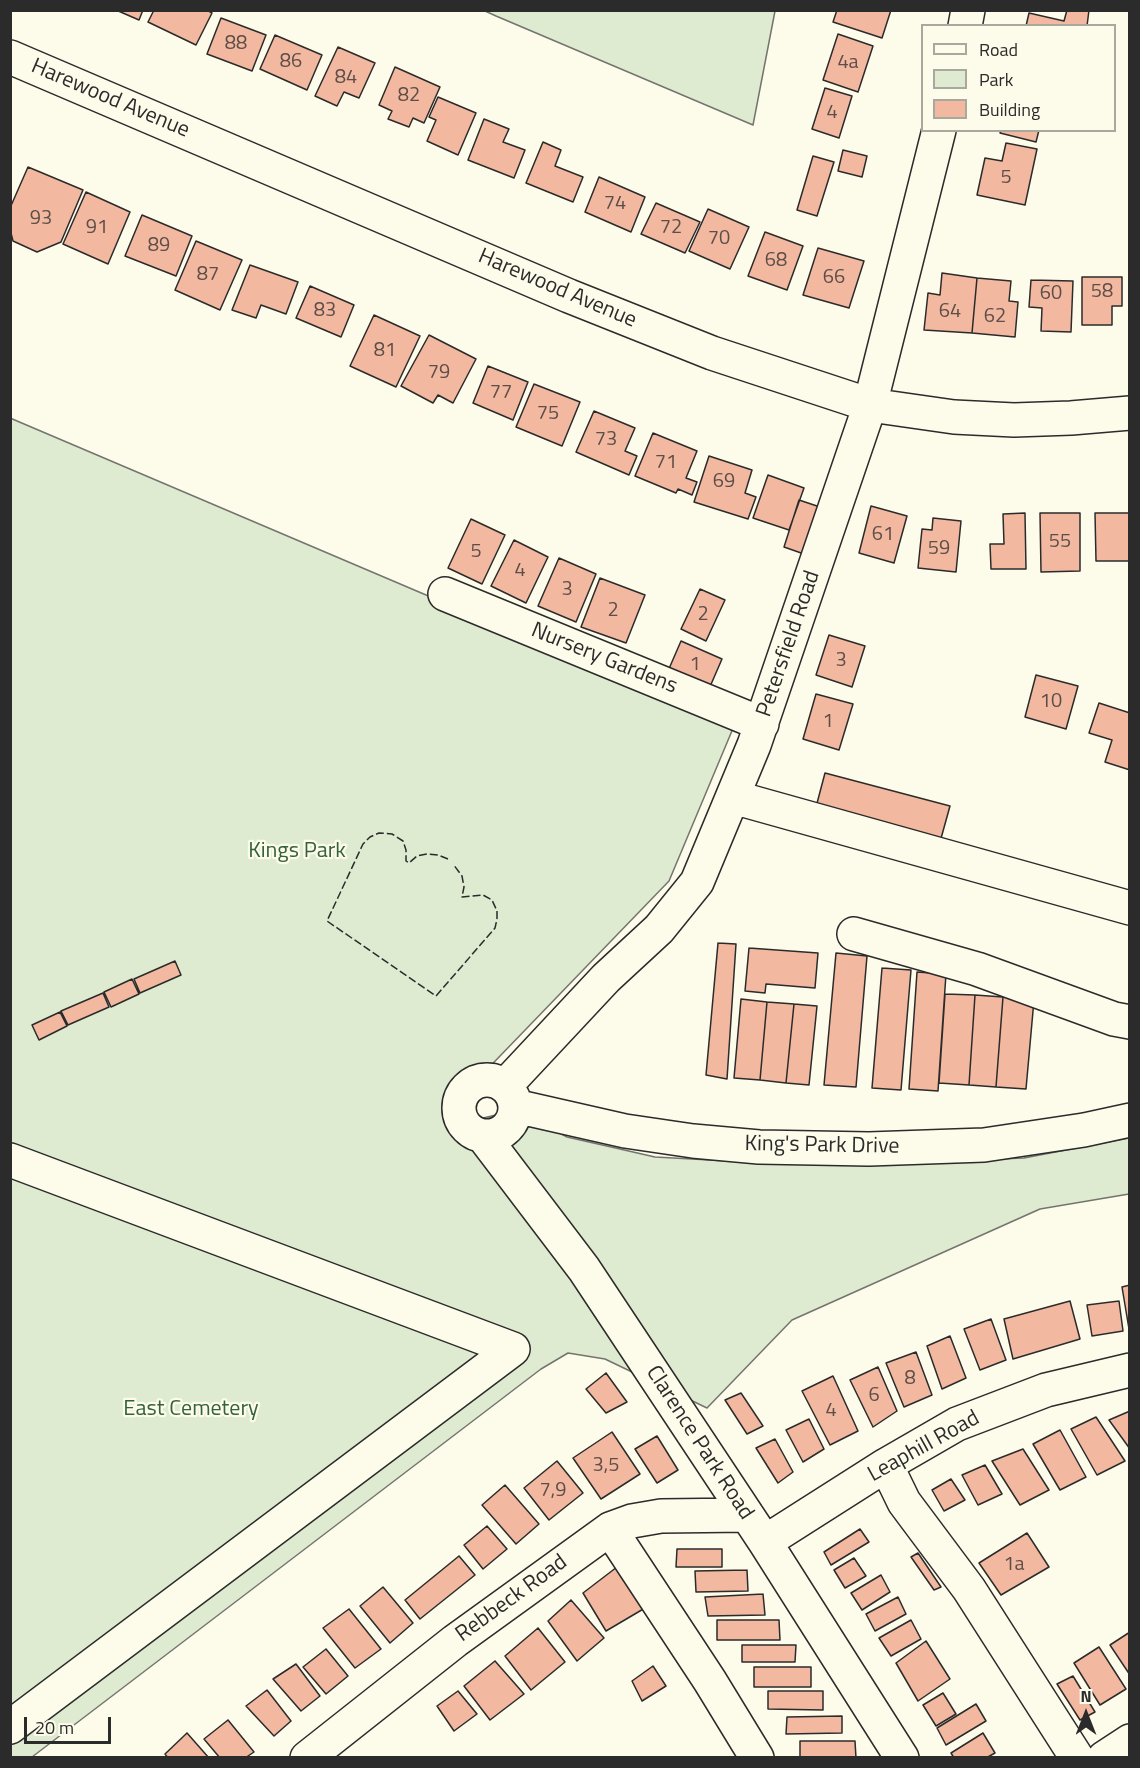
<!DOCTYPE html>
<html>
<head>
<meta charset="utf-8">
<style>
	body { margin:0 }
	#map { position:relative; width:1140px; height:1768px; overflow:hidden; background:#fdfbea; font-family:"Titillium Web",sans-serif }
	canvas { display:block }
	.frame { position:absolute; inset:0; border:12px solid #2b2b2b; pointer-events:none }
	.legend { position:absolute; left:921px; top:24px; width:195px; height:108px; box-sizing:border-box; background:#fdfbea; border:2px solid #a9a89e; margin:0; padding:8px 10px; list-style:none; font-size:18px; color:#2b2b2b }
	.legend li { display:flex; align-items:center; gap:12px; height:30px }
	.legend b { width:30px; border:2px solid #a9a89e }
	.north { position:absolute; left:1056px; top:1684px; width:60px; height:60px; -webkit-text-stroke:4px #fdfbea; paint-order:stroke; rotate:0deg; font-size:16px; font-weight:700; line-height:24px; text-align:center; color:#2b2b2b }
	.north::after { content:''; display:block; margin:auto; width:21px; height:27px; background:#2b2b2b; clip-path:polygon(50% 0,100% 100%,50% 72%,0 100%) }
	.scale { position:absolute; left:24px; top:1717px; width:87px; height:27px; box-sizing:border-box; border:3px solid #2b2b2b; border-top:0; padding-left:8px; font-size:18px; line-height:21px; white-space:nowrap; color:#2b2b2b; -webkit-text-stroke:4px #fdfbea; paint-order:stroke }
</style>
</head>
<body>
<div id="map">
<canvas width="1140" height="1768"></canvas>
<div class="frame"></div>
<ul class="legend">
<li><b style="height:8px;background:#fdfbea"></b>Road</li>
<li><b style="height:16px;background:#deebd1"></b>Park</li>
<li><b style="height:16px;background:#f2b8a0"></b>Building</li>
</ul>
<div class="north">N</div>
<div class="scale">20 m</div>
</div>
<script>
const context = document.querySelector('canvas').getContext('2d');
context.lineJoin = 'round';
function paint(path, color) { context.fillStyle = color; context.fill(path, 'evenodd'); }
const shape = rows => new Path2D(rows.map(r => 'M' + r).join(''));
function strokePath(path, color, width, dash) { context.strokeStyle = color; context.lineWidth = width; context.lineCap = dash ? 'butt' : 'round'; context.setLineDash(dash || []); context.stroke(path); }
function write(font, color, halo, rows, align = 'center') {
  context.font = font + ' "Titillium Web",sans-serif'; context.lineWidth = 4.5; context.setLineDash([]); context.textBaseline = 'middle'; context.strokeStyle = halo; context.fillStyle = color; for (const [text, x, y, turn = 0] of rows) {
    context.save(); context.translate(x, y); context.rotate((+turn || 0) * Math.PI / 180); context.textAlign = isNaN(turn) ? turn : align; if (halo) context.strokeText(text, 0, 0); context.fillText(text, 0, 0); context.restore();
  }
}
const green = shape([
	[485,11,775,11,753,125,496,16,485,11],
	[10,418,734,726,669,881,472,1085,463,1113,479,1119,517,1110,567,1137,655,1157,783,1164,869,1164,1024,1158,1129,1138,1129,1194,1040,1209,792,1320,707,1408,605,1359,568,1353,541,1369,32,1757,11,1757,10,418]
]);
const building = shape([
	[116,10,143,10,139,20,116,10],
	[154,10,207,10,212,13,196,45,148,22,154,10],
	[837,10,891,10,882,38,833,22,837,10],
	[1067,10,1089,10,1087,26,1026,26,1029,13,1064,21,1067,10],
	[221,18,266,35,252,71,207,54,221,18],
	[838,34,873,46,858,92,823,80,838,34],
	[275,35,322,55,307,90,260,69,275,35],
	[338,47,375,63,359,98,344,92,337,106,315,96,338,47],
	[395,67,440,87,424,123,413,118,409,127,388,119,392,111,379,105,395,67],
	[825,88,852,96,839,138,812,129,825,88],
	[438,97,476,113,458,155,427,141,436,120,429,117,438,97],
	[484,119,509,129,503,142,525,150,514,178,468,160,484,119],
	[1001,130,1039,130,1036,142,1000,133,1001,130],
	[543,142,561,150,555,166,583,177,573,202,526,183,543,142],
	[1006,143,1037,149,1025,205,977,195,985,158,1002,161,1006,143],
	[843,150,867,156,862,177,838,171,843,150],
	[813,156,834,162,817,216,797,210,813,156],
	[28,167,83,190,61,242,37,252,13,241,10,229,10,208,28,167],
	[599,177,645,197,631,232,585,212,599,177],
	[86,192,130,212,108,264,63,244,86,192],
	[656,203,700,222,685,253,641,234,656,203],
	[708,209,749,227,730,269,689,251,708,209],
	[142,215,192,236,176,276,125,256,142,215],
	[765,232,803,246,787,290,748,276,765,232],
	[196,241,242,260,220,310,175,290,196,241],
	[818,248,864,261,849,308,803,295,818,248],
	[250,265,298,282,286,314,261,305,256,318,232,310,250,265],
	[942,273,977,278,972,333,924,330,928,293,940,295,942,273],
	[1082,277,1122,277,1122,306,1112,306,1112,325,1082,325,1082,277],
	[977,278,1011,281,1009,301,1018,302,1015,337,972,333,977,278],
	[1031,280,1073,281,1071,332,1041,331,1042,308,1029,307,1031,280],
	[310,286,354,305,341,337,296,318,310,286],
	[374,315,420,336,396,387,350,366,374,315],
	[429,335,476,359,453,403,438,395,433,403,401,386,429,335],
	[488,366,528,382,513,420,473,403,488,366],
	[534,384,580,402,562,446,516,427,534,384],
	[594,411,635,428,625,451,637,456,629,475,576,452,594,411],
	[653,433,697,451,686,478,697,482,692,495,678,489,676,493,635,476,653,433],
	[709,456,752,470,745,493,756,497,748,519,694,502,709,456],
	[768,475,804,488,789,530,753,518,768,475],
	[799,500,820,507,804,554,784,547,799,500],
	[871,506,907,516,894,563,859,553,871,506],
	[1025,513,1026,569,991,569,990,544,1004,544,1003,514,1025,513],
	[1040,513,1080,513,1080,571,1041,572,1040,513],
	[1095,513,1130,513,1130,561,1096,561,1095,513],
	[933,518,961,521,956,572,918,568,922,529,932,530,933,518],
	[471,519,505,535,482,584,448,568,471,519],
	[514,540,548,557,526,603,491,586,514,540],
	[559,558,596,574,576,622,538,606,559,558],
	[600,578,645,595,626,643,581,627,600,578],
	[700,589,725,600,706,641,681,629,700,589],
	[829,635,865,646,852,687,816,675,829,635],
	[681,641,722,659,709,689,668,671,681,641],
	[1036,675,1078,686,1066,729,1025,717,1036,675],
	[816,694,853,704,839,750,803,739,816,694],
	[1099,703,1130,713,1130,770,1105,762,1112,740,1089,733,1099,703],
	[825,773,950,806,940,842,816,807,825,773],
	[718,943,736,944,727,1079,706,1075,718,943],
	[749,948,818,953,815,988,766,984,765,993,745,991,749,948],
	[836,953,867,956,856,1087,824,1085,836,953],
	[175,961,181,975,140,993,134,979,175,961],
	[882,968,911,970,901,1090,872,1088,882,968],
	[917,972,946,974,938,1091,909,1089,917,972],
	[132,979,139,994,111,1007,104,992,132,979],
	[103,993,109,1007,68,1025,61,1011,103,993],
	[945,994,975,995,969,1085,939,1083,945,994],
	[975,995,1003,997,996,1087,969,1085,975,995],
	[1003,997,1034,1000,1026,1089,996,1087,1003,997],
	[741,999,767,1002,760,1080,734,1078,741,999],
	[767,1002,794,1004,786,1083,760,1080,767,1002],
	[794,1004,817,1006,809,1085,786,1083,794,1004],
	[60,1012,67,1026,39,1040,32,1025,60,1012],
	[1130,1285,1130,1329,1129,1329,1122,1287,1130,1285],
	[1070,1301,1080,1339,1013,1359,1004,1319,1070,1301],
	[1119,1301,1123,1331,1092,1336,1087,1305,1119,1301],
	[991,1319,1006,1360,980,1370,964,1329,991,1319],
	[950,1336,966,1378,942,1389,927,1346,950,1336],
	[916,1352,932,1395,904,1407,886,1363,916,1352],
	[878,1367,897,1411,873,1427,850,1380,878,1367],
	[606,1373,627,1402,606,1413,586,1389,606,1373],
	[833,1376,858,1431,830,1445,802,1391,833,1376],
	[741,1393,763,1426,747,1434,725,1400,741,1393],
	[1130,1411,1130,1449,1109,1420,1130,1411],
	[1096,1417,1125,1461,1097,1475,1071,1429,1096,1417],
	[809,1419,824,1449,803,1462,786,1430,809,1419],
	[1060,1430,1086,1477,1060,1490,1033,1444,1060,1430],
	[612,1432,640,1474,601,1499,573,1458,612,1432],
	[657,1436,678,1470,657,1483,635,1449,657,1436],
	[775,1439,793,1472,778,1483,756,1448,775,1439],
	[1023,1449,1049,1490,1020,1505,992,1461,1023,1449],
	[557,1461,583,1493,549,1520,524,1488,557,1461],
	[985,1465,1002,1494,978,1505,962,1475,985,1465],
	[951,1479,965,1500,944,1511,932,1490,951,1479],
	[505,1485,539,1524,516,1544,482,1505,505,1485],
	[487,1526,507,1549,483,1569,464,1545,487,1526],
	[860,1529,869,1542,831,1565,824,1552,860,1529],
	[1027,1533,1049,1567,1001,1595,979,1563,1027,1533],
	[677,1549,722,1549,722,1567,676,1567,677,1549],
	[918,1553,941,1587,934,1590,911,1557,918,1553],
	[459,1556,475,1575,420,1619,405,1600,459,1556],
	[854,1558,866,1576,845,1588,834,1570,854,1558],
	[617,1567,645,1608,606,1631,583,1593,617,1567],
	[747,1570,748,1591,696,1592,695,1571,747,1570],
	[881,1575,890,1592,862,1610,851,1593,881,1575],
	[383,1587,413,1623,390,1643,360,1606,383,1587],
	[763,1594,765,1615,708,1616,705,1597,763,1594],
	[898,1597,906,1614,875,1631,866,1614,898,1597],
	[571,1600,604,1638,577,1661,548,1621,571,1600],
	[349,1609,381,1649,355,1668,323,1628,349,1609],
	[717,1620,779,1620,780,1640,717,1640,717,1620],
	[911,1620,921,1639,891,1656,879,1638,911,1620],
	[538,1628,565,1662,531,1690,505,1656,538,1628],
	[1130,1632,1130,1675,1110,1645,1130,1632],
	[926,1641,950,1679,918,1701,896,1663,926,1641],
	[742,1645,796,1645,795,1662,742,1662,742,1645],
	[1099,1647,1126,1689,1100,1705,1074,1663,1099,1647],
	[326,1649,348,1676,326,1694,303,1667,326,1649],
	[495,1661,524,1694,490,1720,464,1686,495,1661],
	[296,1664,320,1696,301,1711,273,1679,296,1664],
	[653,1666,666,1686,642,1701,632,1681,653,1666],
	[754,1667,811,1667,811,1687,754,1687,754,1667],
	[1073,1676,1095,1712,1080,1720,1057,1684,1073,1676],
	[267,1690,291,1721,274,1736,246,1706,267,1690],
	[458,1691,477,1714,454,1731,437,1706,458,1691],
	[768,1691,823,1691,823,1710,768,1709,768,1691],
	[943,1693,956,1714,936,1726,923,1705,943,1693],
	[976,1704,986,1721,946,1745,937,1728,976,1704],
	[842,1716,842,1733,786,1734,787,1717,842,1716],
	[228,1720,254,1752,245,1758,220,1758,204,1739,228,1720],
	[187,1733,209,1758,168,1758,165,1754,187,1733],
	[983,1733,995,1753,986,1758,954,1758,951,1753,983,1733],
	[800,1741,855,1741,856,1758,800,1758,800,1741]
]);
const minor = shape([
	[965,26,968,10],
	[10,57,569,296,712,353,870,405,954,417,1014,420,1071,418,1130,413],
	[445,594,762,724],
	[733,797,1130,908],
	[854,934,977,969,1114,1019,1130,1022],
	'459 1108a28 28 0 1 1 56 0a28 28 0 1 1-56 0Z',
	[505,1086,606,978,659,929,697,882,754,745,870,405,939,130],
	[515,1106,625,1131,693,1141,759,1147,869,1149,984,1145,1084,1130,1130,1120],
	[483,1136,584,1269,765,1542,902,1758],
	[10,1160,513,1349,10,1727],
	[886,1465,904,1502,969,1589,1077,1758],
	[610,1529,710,1681,757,1758],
	[765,1542,886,1465,957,1424,1046,1390,1130,1370],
	[307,1758,455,1641,610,1529,632,1521,661,1516,747,1515],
	[1104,1758,1130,1741]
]);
const fence = shape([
	[448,859,438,855,427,854,417,856,409,863,406,861,406,850,403,841,392,834,379,833,370,837,363,844,327,921,436,996,495,928,497,919,497,911,492,900,483,895,462,897,464,887,462,876,453,864]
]);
const numberNames = [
	["88",236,44],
	["86",291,62],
	["4a",848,63],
	["84",346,78],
	["82",409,96],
	["4",832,113],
	["5",1006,178],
	["74",615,204],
	["93",41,219],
	["91",97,228],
	["72",671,228],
	["70",719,239],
	["89",159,246],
	["68",776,261],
	["87",208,275],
	["66",834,278],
	["58",1102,292],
	["60",1051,294],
	["83",325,311],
	["64",950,312],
	["62",995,317],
	["81",385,351],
	["79",439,373],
	["77",501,393],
	["75",548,414],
	["73",606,440],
	["71",666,463],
	["69",724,482],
	["61",883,535],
	["55",1060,542],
	["59",939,549],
	["5",476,552],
	["4",520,571],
	["3",567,590],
	["2",613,611],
	["2",703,615],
	["3",841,661],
	["1",695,665],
	["10",1051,702],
	["1",828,722],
	["8",910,1379],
	["6",874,1396],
	["4",831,1411],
	["3,5",606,1466],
	["7,9",553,1491],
	["1a",1014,1565]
];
const streetNames = [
	["Harewood Avenue",110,99,23],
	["Harewood Avenue",557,289,23],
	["Petersfield Road",789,644,-71],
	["Nursery Gardens",604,659,22],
	["King's Park Drive",822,1146,1],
	["Clarence Park Road",699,1443,57],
	["Leaphill Road",924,1447,-29],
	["Rebbeck Road",512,1599,-36]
];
const parkNames = [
	["Kings Park",297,852],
	["East Cemetery",191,1410]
];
paint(green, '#deebd1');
strokePath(green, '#74746e', 1.5);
paint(building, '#f2b8a0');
strokePath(building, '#2b2b2b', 1.5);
strokePath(minor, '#2b2b2b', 36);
strokePath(minor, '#fdfbea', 33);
strokePath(fence, '#2b2b2b', 1.5, [8, 3]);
write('20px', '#5d4e48', null, numberNames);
write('22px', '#2b2b2b', '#fdfbea', streetNames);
write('22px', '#34623c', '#fdfbea', parkNames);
</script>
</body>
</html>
